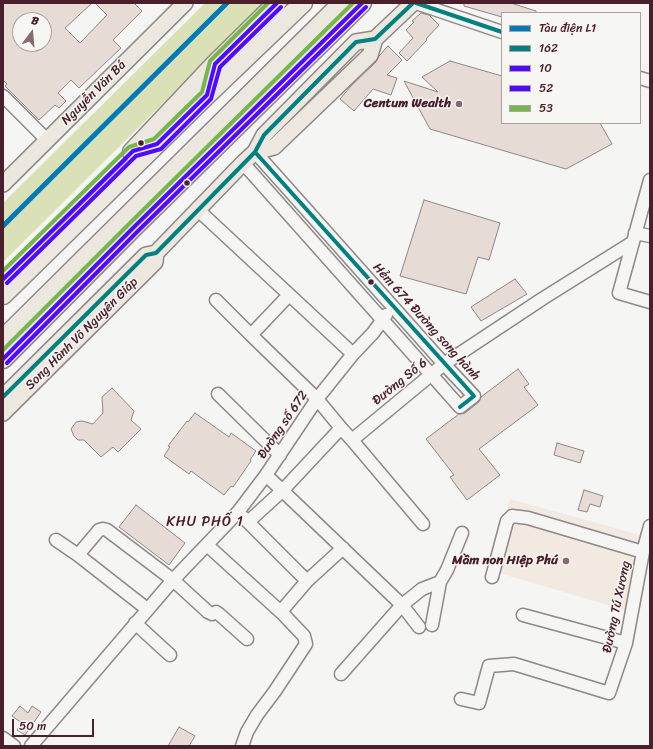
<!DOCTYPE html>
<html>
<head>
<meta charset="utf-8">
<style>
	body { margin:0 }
	#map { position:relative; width:653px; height:749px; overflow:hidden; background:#f5f5f3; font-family:Sriracha,sans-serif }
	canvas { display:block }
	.frame { position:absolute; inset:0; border:4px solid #4a1f2b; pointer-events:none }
	.legend { position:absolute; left:501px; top:12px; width:140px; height:112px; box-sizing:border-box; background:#f6f6f2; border:1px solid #b1a0a2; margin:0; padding:5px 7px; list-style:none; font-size:12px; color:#4a1f2b }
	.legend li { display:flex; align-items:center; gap:8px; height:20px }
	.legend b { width:20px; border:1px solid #b1a0a2 }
	.north { position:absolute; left:12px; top:12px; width:40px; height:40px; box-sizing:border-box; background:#f6f6f2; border:1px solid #b1a0a2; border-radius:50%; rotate:16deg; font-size:11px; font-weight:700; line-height:16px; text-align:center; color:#4a1f2b }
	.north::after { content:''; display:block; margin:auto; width:14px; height:18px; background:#866a71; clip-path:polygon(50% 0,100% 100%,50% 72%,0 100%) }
	.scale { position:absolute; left:12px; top:719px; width:82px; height:18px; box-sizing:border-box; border:2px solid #4a1f2b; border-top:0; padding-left:5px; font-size:12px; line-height:14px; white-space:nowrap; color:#4a1f2b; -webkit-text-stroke:3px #f6f6f2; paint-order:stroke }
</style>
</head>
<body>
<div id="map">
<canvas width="653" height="749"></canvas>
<div class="frame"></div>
<ul class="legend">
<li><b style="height:5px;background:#0079b8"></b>Tàu điện L1</li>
<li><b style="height:5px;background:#008080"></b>162</li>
<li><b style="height:5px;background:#4f0aff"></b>10</li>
<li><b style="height:5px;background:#4f0aff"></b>52</li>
<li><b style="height:5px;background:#74b84b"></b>53</li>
</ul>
<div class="north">B</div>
<div class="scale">50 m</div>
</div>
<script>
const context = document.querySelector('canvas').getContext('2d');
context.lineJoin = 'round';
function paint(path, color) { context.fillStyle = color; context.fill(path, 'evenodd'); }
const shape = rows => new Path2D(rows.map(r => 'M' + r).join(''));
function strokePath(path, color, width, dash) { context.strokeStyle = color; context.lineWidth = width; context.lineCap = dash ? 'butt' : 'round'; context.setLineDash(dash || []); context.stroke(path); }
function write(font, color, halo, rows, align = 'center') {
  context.font = font + ' Sriracha,sans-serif'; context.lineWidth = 3; context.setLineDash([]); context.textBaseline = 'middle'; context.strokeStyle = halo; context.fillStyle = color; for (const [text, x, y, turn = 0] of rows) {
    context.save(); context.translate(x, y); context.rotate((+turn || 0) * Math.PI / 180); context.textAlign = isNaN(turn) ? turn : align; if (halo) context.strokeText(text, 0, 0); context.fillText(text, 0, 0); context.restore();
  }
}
const built = shape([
	[510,499,647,537,628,611,489,570]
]);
const green = shape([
	[205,3,264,3,3,262,3,203]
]);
const building = shape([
	[3,3,92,3,65,28,80,43,107,15,95,3,134,3,142,11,113,40,121,48,79,88,71,80,58,93,66,101,59,108,55,105,39,120,5,86,7,84,3,80,3,3],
	[20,20,44,20,44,44,20,44,20,20],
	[464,3,511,3,536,11,536,13,502,13,502,17,464,6,464,3],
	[421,13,429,15,439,25,426,39,427,40,407,61,399,53,413,38,406,30,414,22,412,21,421,13],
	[388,46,402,60,387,75,397,78,391,95,373,89,354,111,340,99,351,86,376,62,379,56,388,46],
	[450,61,502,76,502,123,600,123,612,144,566,169,430,129,404,81,438,92,422,77,450,61],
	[424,200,500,223,489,260,478,257,466,294,400,276,424,200],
	[515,279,527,294,481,321,471,307,515,279],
	[518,369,529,384,524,387,538,405,479,449,500,475,467,500,450,477,454,475,426,439,459,414,465,413,479,402,481,397,518,369],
	[112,388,134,411,131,420,141,429,118,452,113,447,101,457,84,440,78,440,74,436,71,429,76,422,82,421,93,424,103,413,102,397,112,388],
	[195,413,229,437,231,433,256,451,250,460,251,461,233,487,231,486,224,495,191,471,189,474,164,456,170,447,168,446,187,421,188,422,195,413],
	[557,443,584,451,580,463,554,455,557,443],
	[584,490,603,496,600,507,590,504,587,512,578,510,584,490],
	[136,505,185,543,169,565,119,527,136,505],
	[20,706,28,713,32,706,41,712,25,735,17,730,22,723,12,716,20,706],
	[179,727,195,736,189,746,168,746,179,727]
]);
const minor = shape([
	[416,3,502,32],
	[640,78,650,81],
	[3,96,47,140],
	[243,163,460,407,474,396,444,364,255,152],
	[650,180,619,293,650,302],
	[197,209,353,354],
	[635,233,650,236],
	[289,295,251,335,317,399,341,428],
	[216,300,251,335],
	[218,394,280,455],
	[352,440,423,524],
	[266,475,402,605,419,627],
	[243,517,307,581],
	[248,522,283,490,341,428,352,440,444,364,542,299,633,242],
	[56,540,78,555,147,609],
	[207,545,283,614],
	[78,555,99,530,103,529,107,530,173,580,208,612,212,614,216,612,219,614,247,639],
	[492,577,507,521,512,516,528,518,643,552],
	[523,615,626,643],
	[135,623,170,655],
	[432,625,440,582],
	[341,674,402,605,422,589,440,582,447,570,462,533],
	[461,699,479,703,489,666,514,664,609,693,626,643,643,552,650,526],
	[3,738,14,746],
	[31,746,173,580,238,512,266,475,317,399,353,354,373,333,386,315],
	[242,746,247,732,257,715,275,691,306,644,304,636,283,614,283,609,307,581,343,548]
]);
const major = shape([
	[255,152,274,147,370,55,375,39,413,3],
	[3,184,185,3],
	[3,397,146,255,156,253,243,163,255,152,264,135,356,42,375,39],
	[3,413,155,262,156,253]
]);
const highway = shape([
	[132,152,215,64,277,3],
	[3,295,207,95,303,3],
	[3,339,342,3],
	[3,359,134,227,362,3]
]);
const bus1 = shape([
	[416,3,502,32],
	[255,152,474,396,460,407],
	[3,397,146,255,156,253,255,152,264,135,356,42,375,39,413,3]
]);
const bus2 = shape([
	[3,279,133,151,157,144,207,95,215,64,277,3],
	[3,359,134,227,362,3]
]);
const bus3 = shape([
	[7,283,136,156,161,149,211,99,220,67,281,7],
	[7,363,138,231,366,7]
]);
const bus4 = shape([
	[3,271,129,147,154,139,202,92,210,61,268,3],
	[3,350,130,223,353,3]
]);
const metro1 = shape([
	[3,226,227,3]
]);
const markers = [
	[459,104,4,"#866a71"],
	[141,143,3.5,"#4a1f2b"],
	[187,183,3.5,"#4a1f2b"],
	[371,282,3.5,"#4a1f2b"],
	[566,561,4,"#866a71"]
];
const streetNames = [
	["Nguyễn Văn Bá",94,93,-45],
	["Hẻm 674 Đường song hành",426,322,48],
	["Song Hành Võ Nguyên Giáp",82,334,-45],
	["Đường Số 6",400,382,-39],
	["Đường số 672",283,425,-56],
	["Đường Tú Xương",617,607,-78]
];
const poiNames = [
	["Centum Wealth",451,104],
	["Mầm non Hiệp Phú",558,561]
];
const neighbourhoodNames = [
	["KHU PHỐ 1",205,522]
];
paint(built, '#f2e9e1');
paint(green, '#dae1b6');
paint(building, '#e6dcd5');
strokePath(building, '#8f8788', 1);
strokePath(minor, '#8f8788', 15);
strokePath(major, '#8f8788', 18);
strokePath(highway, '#8f8788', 21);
strokePath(minor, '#f5f5f3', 12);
strokePath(major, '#ece8df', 15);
strokePath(highway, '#ece8df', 18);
strokePath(bus1, '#008080', 4);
strokePath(bus2, '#4f0aff', 4);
strokePath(bus3, '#4f0aff', 4);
strokePath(bus4, '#74b84b', 4);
strokePath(metro1, '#0079b8', 5);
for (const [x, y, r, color] of markers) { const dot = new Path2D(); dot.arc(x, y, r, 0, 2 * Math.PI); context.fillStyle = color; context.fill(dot); strokePath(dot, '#f6f6f2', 1.5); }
write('13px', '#4a1f2b', '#f6f6f2', streetNames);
write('bold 13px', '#4a1f2b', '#f6f6f2', poiNames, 'right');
context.letterSpacing = '1px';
write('14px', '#4a1f2b', '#f6f6f2', neighbourhoodNames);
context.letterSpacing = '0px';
</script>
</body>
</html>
